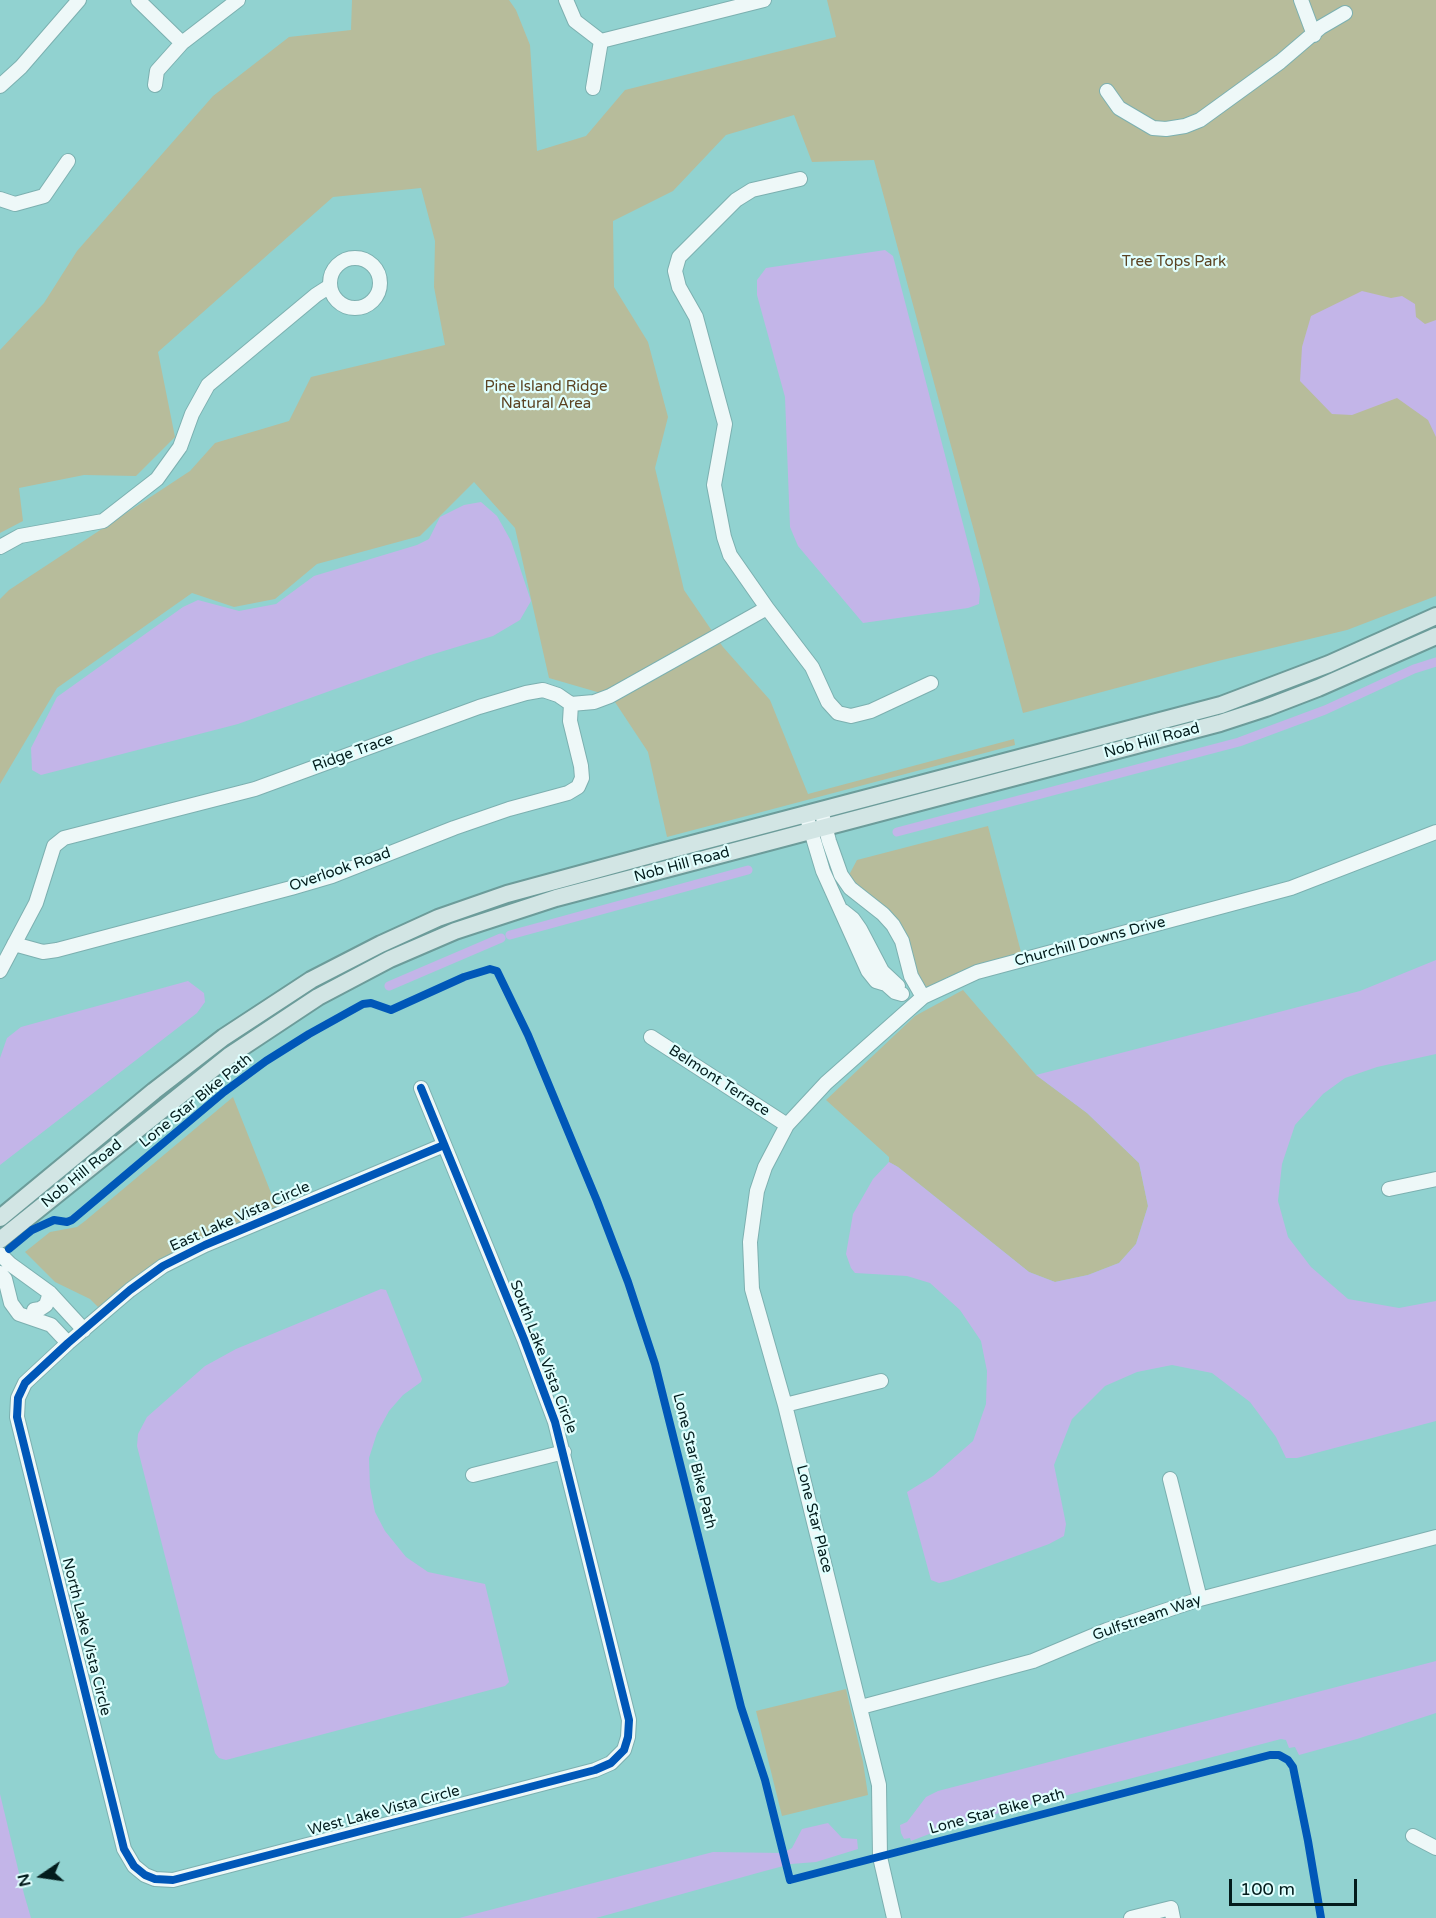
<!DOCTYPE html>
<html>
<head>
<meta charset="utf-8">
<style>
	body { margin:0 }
	#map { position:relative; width:1436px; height:1918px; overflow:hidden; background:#91d2d0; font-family:"Varela Round",sans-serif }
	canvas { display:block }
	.north { position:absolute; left:12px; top:1846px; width:60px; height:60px; -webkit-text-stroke:4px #e0fffe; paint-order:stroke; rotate:257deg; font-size:16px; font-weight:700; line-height:24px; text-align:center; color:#031c1c }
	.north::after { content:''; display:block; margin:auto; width:21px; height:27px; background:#031c1c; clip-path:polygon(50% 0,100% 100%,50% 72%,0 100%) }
	.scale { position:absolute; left:1229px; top:1879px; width:128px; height:27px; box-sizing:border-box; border:3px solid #031c1c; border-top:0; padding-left:8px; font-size:18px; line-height:21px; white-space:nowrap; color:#031c1c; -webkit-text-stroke:4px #e0fffe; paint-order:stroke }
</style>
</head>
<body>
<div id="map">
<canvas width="1436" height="1918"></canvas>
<div class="north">N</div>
<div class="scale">100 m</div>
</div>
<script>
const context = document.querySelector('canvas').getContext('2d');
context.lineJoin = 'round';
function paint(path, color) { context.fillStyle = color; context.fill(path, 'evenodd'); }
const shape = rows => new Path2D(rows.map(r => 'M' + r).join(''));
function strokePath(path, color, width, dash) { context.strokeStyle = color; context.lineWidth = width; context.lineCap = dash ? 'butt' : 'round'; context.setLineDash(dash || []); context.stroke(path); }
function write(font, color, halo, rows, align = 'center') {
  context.font = font + ' "Varela Round",sans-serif'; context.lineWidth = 4.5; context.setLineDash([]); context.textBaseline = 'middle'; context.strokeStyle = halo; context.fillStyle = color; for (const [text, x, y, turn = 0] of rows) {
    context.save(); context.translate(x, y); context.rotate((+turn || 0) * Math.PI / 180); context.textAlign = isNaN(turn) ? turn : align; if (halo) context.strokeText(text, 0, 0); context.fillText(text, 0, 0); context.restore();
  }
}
const green = shape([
	[352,0,509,0,516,10,530,45,537,151,586,136,625,90,836,37,827,0,1436,0,1436,596,1347,630,1218,661,1023,713,874,160,812,162,794,115,726,135,673,191,613,221,614,287,648,342,668,417,655,468,684,590,723,647,770,700,808,794,1014,739,1015,745,667,837,648,752,611,696,549,678,515,528,474,482,420,536,317,564,275,599,234,607,192,593,57,688,0,784,0,599,9,590,190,471,215,443,289,421,311,377,445,345,434,287,435,241,421,188,333,197,158,352,175,437,136,476,84,475,19,488,23,521,0,533,0,350,44,303,77,251,213,96,289,37,351,30],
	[988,826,1021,952,961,971,927,987,920,984,903,932,865,894,849,875,857,860],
	[963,990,1036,1075,1087,1113,1139,1163,1148,1206,1136,1244,1119,1263,1088,1275,1055,1282,1029,1272,898,1167,889,1162,889,1157,826,1100,915,1016],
	[233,1097,277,1208,181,1248,154,1264,98,1307,90,1299,55,1282,25,1252,50,1232,77,1227,85,1221],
	[846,1689,863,1762,868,1795,782,1816,756,1711]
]);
const water = shape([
	[885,250,893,256,980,589,979,604,968,608,863,623,798,546,790,527,785,397,757,295,757,280,766,268],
	[1362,291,1391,298,1402,296,1415,304,1416,317,1425,324,1436,320,1436,437,1428,420,1397,398,1352,415,1332,414,1300,381,1302,347,1311,316],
	[481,502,497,516,511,541,531,601,520,620,493,636,427,656,238,724,41,775,32,770,31,748,57,697,183,607,198,600,239,611,276,604,314,576,417,545,429,539,440,517,464,505],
	[1436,960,1436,1054,1377,1067,1345,1078,1323,1094,1295,1125,1282,1164,1278,1201,1288,1237,1311,1267,1348,1299,1399,1308,1436,1301,1436,1421,1297,1458,1286,1458,1276,1437,1250,1402,1212,1373,1172,1365,1137,1372,1105,1386,1072,1419,1054,1465,1066,1524,1064,1536,1049,1544,951,1580,939,1583,931,1580,907,1492,933,1476,973,1441,986,1404,987,1371,981,1341,960,1310,930,1283,907,1276,855,1273,851,1268,846,1254,853,1214,873,1179,889,1162,898,1167,1029,1272,1055,1282,1088,1275,1119,1263,1136,1244,1148,1206,1139,1163,1087,1113,1036,1075,1360,991],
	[188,981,204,993,205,1002,197,1013,0,1165,0,1058,7,1038,21,1027],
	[381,1289,386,1290,422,1379,421,1382,403,1395,389,1411,377,1433,369,1458,370,1487,375,1512,385,1531,406,1557,428,1572,485,1584,509,1682,505,1686,226,1760,219,1758,215,1753,137,1446,138,1434,147,1417,205,1366,236,1349],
	[1436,1661,1436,1713,1357,1739,1299,1755,1295,1747,1289,1748,1286,1740,1281,1739,950,1826,911,1841,910,1838,904,1839,901,1833,900,1825,907,1822,926,1797,938,1791],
	[0,1794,24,1894,31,1918,0,1918],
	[828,1823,842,1838,857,1839,858,1849,816,1862,791,1864,761,1872,596,1918,459,1918,713,1852,783,1853,792,1848,802,1829]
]);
const canal = shape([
	[897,832,1239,742,1325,710,1414,669,1436,662],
	[510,935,748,870],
	[389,986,501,938]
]);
const minor = shape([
	[138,0,182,43],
	[566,0,575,21,601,41],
	[1301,0,1314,35],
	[601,41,764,0],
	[155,85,157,71,182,43,238,0],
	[0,86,21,67,79,0],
	[593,88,601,41],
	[1107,91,1119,108,1153,128,1166,129,1185,126,1200,120,1280,62,1321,27,1345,13],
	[800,179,752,190,736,200,679,257,675,271,679,287,696,317,725,424,714,485,724,537,730,555,767,608,812,667,828,702,838,713,851,716,871,711,931,683],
	[0,199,15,204,44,196,68,161],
	'330 283a25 25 0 1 1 50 0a25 25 0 1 1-50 0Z',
	[0,547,20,536,103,521,157,479,180,447,192,414,208,385,316,295,330,286],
	[821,810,829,841,841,875,850,888,883,914,893,925,902,941,911,976,923,997],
	[808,821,823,871,868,971,876,981,886,984,895,992,902,994],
	[843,911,853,919,860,929,882,971,898,986],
	[14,944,43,952,57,950,291,888,332,876,454,828,509,809,568,793,578,787,582,778,581,766,570,721,571,704],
	[0,971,36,903,54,846,64,838,255,789,479,707,526,693,543,690,558,695,571,704,594,702,610,696,767,608],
	[651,1037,787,1125],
	[421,1088,524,1339,555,1422,629,1720,628,1737,624,1750,611,1763,595,1770,173,1880,155,1879,145,1875,134,1866,124,1849,17,1417,18,1398,25,1383,68,1343,130,1290,163,1266,205,1245,444,1145],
	[1389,1189,1436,1179],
	[0,1254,10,1264,50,1293,84,1330],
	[0,1273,5,1279,11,1303,19,1314,51,1325,68,1343],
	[34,1310,40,1309,46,1305,50,1293],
	[785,1405,881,1381],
	[473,1475,564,1452],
	[1170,1479,1200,1599],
	[861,1707,1033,1661,1107,1630,1200,1599,1436,1537],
	[1413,1836,1436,1848],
	[894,1918,880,1857,879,1785,785,1405,752,1289,750,1242,757,1191,765,1167,787,1125,826,1083,923,997,977,972,1291,888,1436,832],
	[1131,1918,1171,1908,1173,1918]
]);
const major = shape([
	[0,1218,154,1091,224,1037,311,980,381,944,438,918,507,894,658,853,1221,705,1329,664,1436,616],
	[0,1240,229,1056,318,997,390,959,455,931,556,898,1220,723,1266,708,1318,688,1436,636]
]);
const cycleway = shape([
	[421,1088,524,1339,555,1422,629,1720,628,1737,624,1750,611,1763,595,1770,173,1880,155,1879,145,1875,134,1866,124,1849,17,1417,18,1398,25,1383,68,1343,130,1290,163,1266,205,1245,444,1145],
	[9,1249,32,1230,54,1220,67,1222,72,1220,224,1092,266,1061,309,1034,363,1004,371,1003,391,1010,464,977,490,969,497,971,528,1035,597,1201,628,1282,655,1364,741,1707,765,1780,790,1880,1270,1755,1279,1755,1288,1760,1293,1767,1308,1841,1321,1918]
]);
const parkNames = [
	["Tree Tops Park",1174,262],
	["Pine Island Ridge",546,387],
	["Natural Area",546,404]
];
const streetNames = [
	["Nob Hill Road",1152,741,-15],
	["Ridge Trace",353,753,-20],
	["Nob Hill Road",682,865,-15],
	["Overlook Road",340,870,-19],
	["Churchill Downs Drive",1090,942,-15],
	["Belmont Terrace",719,1081,33],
	["Lone Star Bike Path",196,1101,-39],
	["Nob Hill Road",82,1174,-39],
	["East Lake Vista Circle",240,1217,-24],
	["South Lake Vista Circle",543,1357,69],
	["Lone Star Bike Path",694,1461,76],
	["Lone Star Place",814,1519,76],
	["Gulfstream Way",1147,1618,-19],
	["North Lake Vista Circle",86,1637,76],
	["West Lake Vista Circle",384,1811,-15],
	["Lone Star Bike Path",997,1812,-15]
];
paint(green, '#b7bc9b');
paint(water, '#c3b5e8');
strokePath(canal, '#c3b5e8', 9);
strokePath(minor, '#7cb0b0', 16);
strokePath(major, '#6c9c9a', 20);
strokePath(minor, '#eef8f8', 14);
strokePath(major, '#d2e5e4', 16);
strokePath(cycleway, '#0057b8', 8);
write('15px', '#5b4322', '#e0fffe', parkNames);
write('15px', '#031c1c', '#e0fffe', streetNames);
</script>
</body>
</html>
